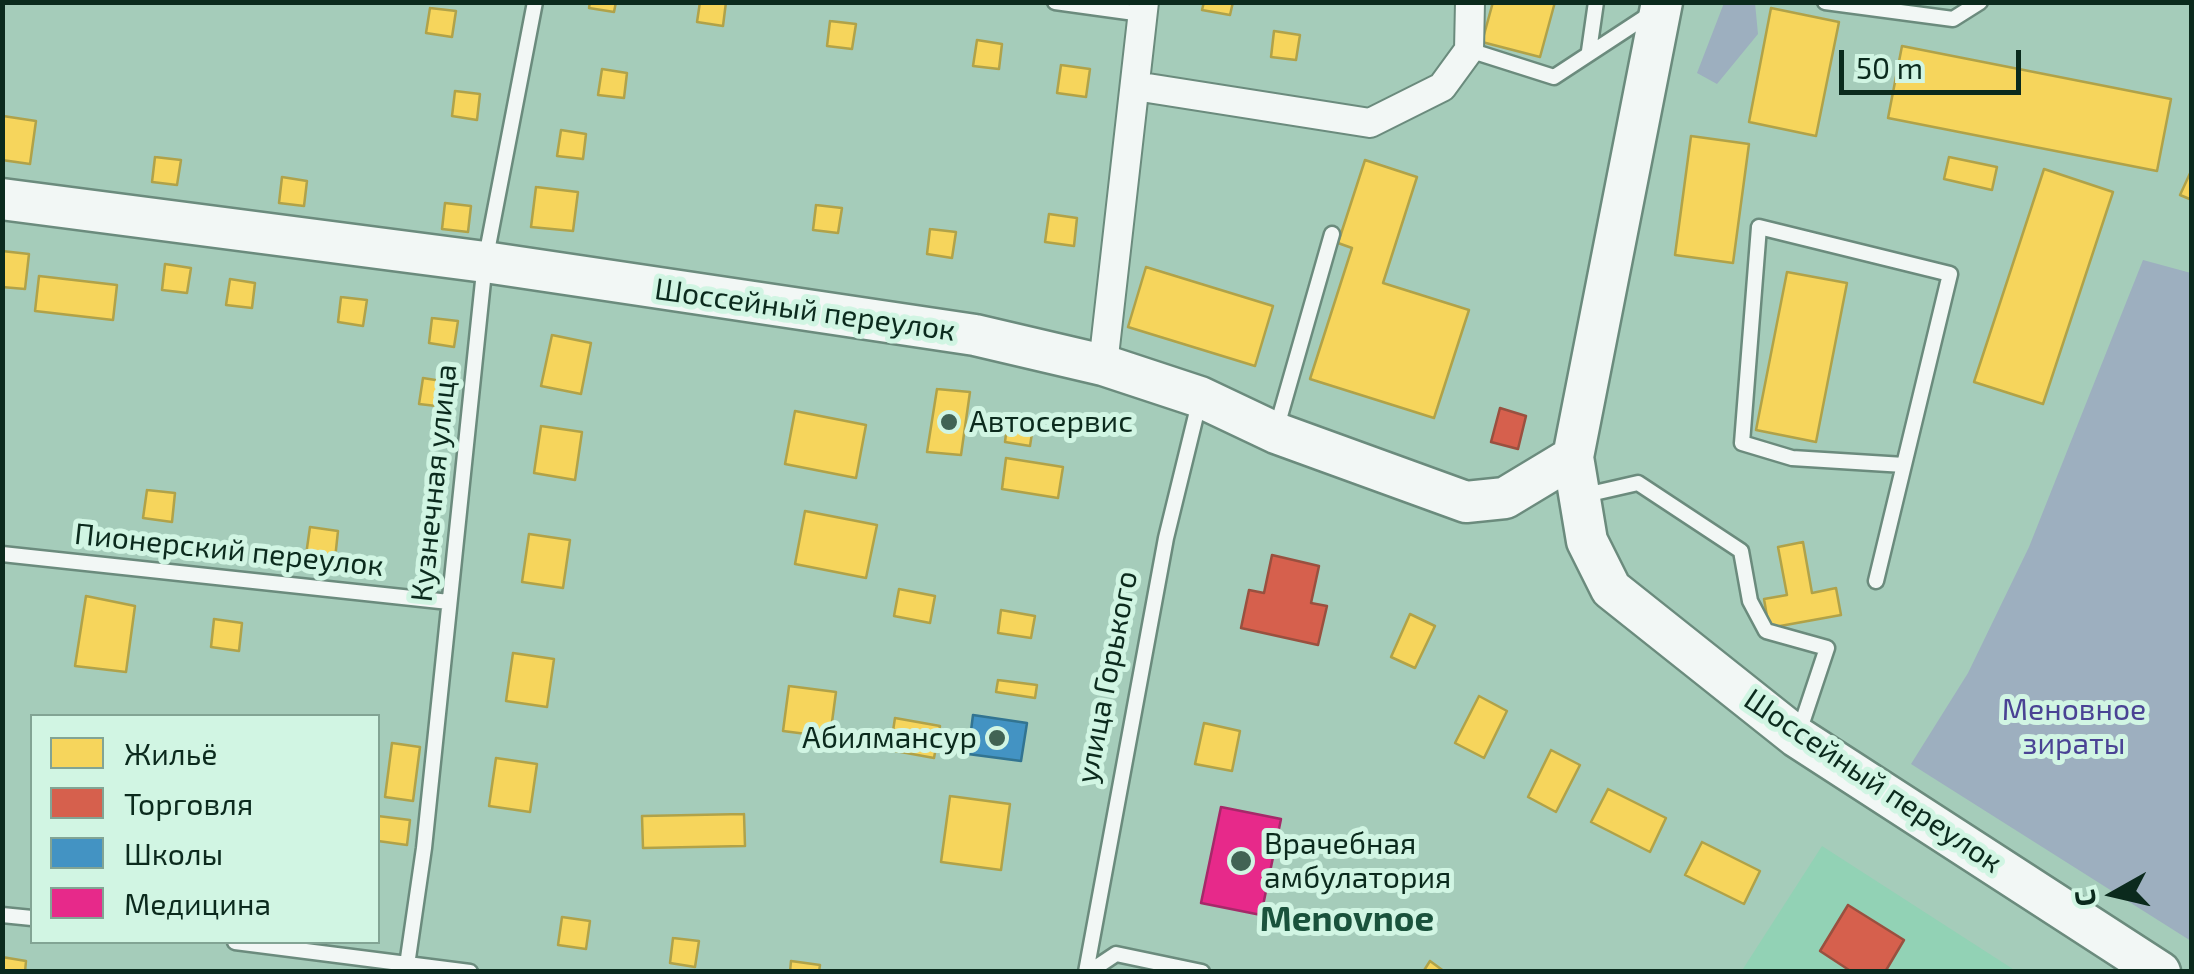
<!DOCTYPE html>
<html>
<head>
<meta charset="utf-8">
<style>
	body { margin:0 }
	#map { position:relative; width:2194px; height:974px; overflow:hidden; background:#a5ccba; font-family:"Exo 2",sans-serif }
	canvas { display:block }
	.frame { position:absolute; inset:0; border:5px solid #0b2a1d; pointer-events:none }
	.legend { position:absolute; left:30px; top:714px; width:350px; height:230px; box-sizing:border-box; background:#d1f5e3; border:2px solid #82a494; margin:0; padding:12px 18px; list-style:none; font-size:30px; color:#0b2a1d }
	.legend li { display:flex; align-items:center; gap:20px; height:50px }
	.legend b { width:50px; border:2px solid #82a494 }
	.north { position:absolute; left:2064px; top:844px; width:100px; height:100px; -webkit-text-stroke:8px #d1f5e3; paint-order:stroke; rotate:262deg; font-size:28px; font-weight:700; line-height:40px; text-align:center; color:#0b2a1d }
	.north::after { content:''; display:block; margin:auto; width:35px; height:45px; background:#0b2a1d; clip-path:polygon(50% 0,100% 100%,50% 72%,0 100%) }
	.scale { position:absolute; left:1839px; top:50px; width:182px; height:45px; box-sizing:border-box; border:5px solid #0b2a1d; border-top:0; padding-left:12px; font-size:30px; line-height:35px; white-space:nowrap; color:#0b2a1d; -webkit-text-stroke:8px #d1f5e3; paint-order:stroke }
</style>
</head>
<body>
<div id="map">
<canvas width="2194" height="974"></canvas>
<div class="frame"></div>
<ul class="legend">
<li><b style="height:28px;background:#f6d55c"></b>Жильё</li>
<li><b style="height:28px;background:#d6604d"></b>Торговля</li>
<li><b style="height:28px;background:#4393c3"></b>Школы</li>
<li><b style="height:28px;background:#e7298a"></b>Медицина</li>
</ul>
<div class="north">С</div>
<div class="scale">50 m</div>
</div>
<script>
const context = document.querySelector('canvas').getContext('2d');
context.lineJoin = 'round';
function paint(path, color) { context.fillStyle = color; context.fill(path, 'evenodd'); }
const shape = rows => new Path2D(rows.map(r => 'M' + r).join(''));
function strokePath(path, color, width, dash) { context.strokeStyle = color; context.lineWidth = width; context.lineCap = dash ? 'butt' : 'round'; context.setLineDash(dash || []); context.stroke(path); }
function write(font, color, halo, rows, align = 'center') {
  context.font = font + ' "Exo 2",sans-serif'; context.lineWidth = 10; context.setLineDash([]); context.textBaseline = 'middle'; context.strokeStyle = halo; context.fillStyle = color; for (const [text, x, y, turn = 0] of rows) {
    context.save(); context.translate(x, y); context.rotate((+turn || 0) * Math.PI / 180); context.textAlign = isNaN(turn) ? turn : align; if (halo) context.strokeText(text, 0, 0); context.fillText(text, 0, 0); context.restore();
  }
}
const built = shape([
	[1822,846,2016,971,1741,972]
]);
const green = shape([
	[1724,3,1755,3,1758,34,1717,84,1697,73],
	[2143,260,2191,273,2191,941,1911,764,1968,673,2029,547]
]);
const homes = shape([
	[590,2,616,2,614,12,589,8,590,2],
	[700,2,726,2,723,26,697,22,700,2],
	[1204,2,1233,2,1230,15,1202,10,1204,2],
	[1493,2,1555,2,1540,57,1482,42,1493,2],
	[430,8,456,11,452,37,426,33,430,8],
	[1771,8,1839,22,1816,136,1749,122,1771,8],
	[830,21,856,24,852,49,827,46,830,21],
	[1274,31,1300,35,1296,60,1271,57,1274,31],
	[977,40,1002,44,999,69,973,66,977,40],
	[1902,46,2171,99,2157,171,1888,118,1902,46],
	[1061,65,1090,69,1086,97,1057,93,1061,65],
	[602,69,627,73,624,98,598,95,602,69],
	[455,91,480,94,477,120,452,116,455,91],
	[3,116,36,121,30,164,2,160,3,116],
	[561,130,586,134,583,159,557,156,561,130],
	[1691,136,1749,144,1733,263,1675,255,1691,136],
	[155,157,181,160,177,185,152,182,155,157],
	[1949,157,1997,167,1992,190,1944,179,1949,157],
	[1365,160,1417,177,1383,283,1469,310,1434,418,1310,379,1352,248,1338,243,1365,160],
	[2044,169,2113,192,2043,404,1974,382,2044,169],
	[2192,169,2192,200,2180,195,2192,169],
	[282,177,307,181,304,206,279,203,282,177],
	[536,187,578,192,573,231,531,227,536,187],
	[445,203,471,206,468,232,442,229,445,203],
	[816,205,842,208,838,233,813,230,816,205],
	[1049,214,1077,218,1074,246,1045,242,1049,214],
	[930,229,956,232,952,258,927,254,930,229],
	[2,251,29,254,25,289,2,287,2,251],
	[165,264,191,268,187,293,162,290,165,264],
	[1146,267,1273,306,1255,366,1128,327,1146,267],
	[1787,272,1847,283,1816,442,1756,430,1787,272],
	[39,276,117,285,113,320,35,311,39,276],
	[230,279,255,283,252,308,226,305,230,279],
	[341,297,367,300,363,326,338,322,341,297],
	[432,318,458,321,454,347,429,343,432,318],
	[552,335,591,343,581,394,541,386,552,335],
	[423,378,448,382,445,407,419,404,423,378],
	[937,389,970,392,961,455,927,452,937,389],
	[795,411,866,425,856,478,785,464,795,411],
	[1008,417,1034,420,1030,446,1005,442,1008,417],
	[541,426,582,432,575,480,534,473,541,426],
	[1006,458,1063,467,1058,498,1002,489,1006,458],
	[147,490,175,493,172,522,143,518,147,490],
	[805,511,877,525,866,578,795,564,805,511],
	[310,527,338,531,335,559,306,555,310,527],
	[529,534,570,540,563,588,522,582,529,534],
	[1803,542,1812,593,1836,588,1841,615,1769,628,1764,599,1787,595,1778,547,1803,542],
	[899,589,935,596,930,623,894,616,899,589],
	[86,596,135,606,126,672,75,666,86,596],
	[1001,610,1035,616,1031,638,998,633,1001,610],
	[1410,614,1435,626,1415,668,1391,657,1410,614],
	[214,619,242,623,239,651,211,647,214,619],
	[513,653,554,659,547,707,506,701,513,653],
	[998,680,1037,685,1035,698,996,692,998,680],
	[789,686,836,692,830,737,783,731,789,686],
	[1479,696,1507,711,1484,758,1455,743,1479,696],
	[895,718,940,726,934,758,890,750,895,718],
	[1204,723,1240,731,1232,771,1195,764,1204,723],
	[392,743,420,747,413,801,385,797,392,743],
	[1551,750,1580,765,1556,812,1528,797,1551,750],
	[496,758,537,764,530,812,489,806,496,758],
	[1608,789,1666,818,1650,852,1591,822,1608,789],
	[950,796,1010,804,1001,870,941,862,950,796],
	[744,814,745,846,643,848,642,816,744,814],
	[378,816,410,820,407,845,378,841,378,816],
	[1702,842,1760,871,1744,904,1685,875,1702,842],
	[562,917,590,921,586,949,558,945,562,917],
	[673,938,699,941,695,967,670,963,673,938],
	[2,957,26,961,25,972,2,972,2,957],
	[791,961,820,965,819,972,790,972,791,961],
	[1430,961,1445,972,1423,972,1430,961]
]);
const shops = shape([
	[1500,408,1526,416,1518,449,1491,442,1500,408],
	[1272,555,1319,566,1311,603,1327,606,1318,645,1241,628,1249,590,1264,593,1272,555],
	[1848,905,1904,940,1885,972,1852,972,1820,951,1848,905]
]);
const schools = shape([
	[973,715,1027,723,1021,761,968,754,973,715]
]);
const health = shape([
	[1221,807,1281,819,1261,915,1201,903,1221,807]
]);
const service = shape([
	[1055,2,1142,14],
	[1825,2,1953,19,1980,2],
	[1469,50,1554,77,1650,14],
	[1589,51,1596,2],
	[1276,430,1332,234],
	[1581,496,1638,483,1741,551,1750,601,1766,631,1827,648,1799,732],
	[2,554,449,602],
	[1876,581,1950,274,1759,227,1742,443,1792,458,1904,465],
	[2,915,32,918],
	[235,942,470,972],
	[406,972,424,848,485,262,535,2],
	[1086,972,1166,538,1200,399],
	[1089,972,1116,954,1202,972]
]);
const minor = shape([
	[1135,86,1370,123,1442,87,1469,50,1470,2],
	[1103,365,1144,2]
]);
const secondary = shape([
	[1662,2,1573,457,1587,541,1611,589,1797,737,2160,972],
	[2,199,485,262,975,335,1103,365,1200,397,1276,433,1466,502,1505,498,1573,457]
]);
const markers = [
	[949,422,10,"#416354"],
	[997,738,10,"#416354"],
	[1241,861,12,"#416354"]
];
const streetNames = [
	["Шоссейный переулок",805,310,8],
	["Кузнечная улица",434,483,-84],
	["Пионерский переулок",229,550,6],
	["улица Горького",1107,677,-79],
	["Шоссейный переулок",1873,781,34]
];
const poiNames = [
	["Автосервис",969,422],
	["Абилмансур",977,738,"right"],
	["Врачебная",1264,844],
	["амбулатория",1264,878]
];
const parkNames = [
	["Меновное",2074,710],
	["зираты",2074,744]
];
const quarterNames = [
	["Menovnoe",1347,919]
];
paint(built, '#92d2b5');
paint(green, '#9dafbf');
paint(homes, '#f6d55c');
strokePath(homes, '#b0a249', 2.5);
paint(shops, '#d6604d');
strokePath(shops, '#99503f', 2.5);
paint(schools, '#4393c3');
strokePath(schools, '#327491', 2.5);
paint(health, '#e7298a');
strokePath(health, '#a52969', 2.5);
strokePath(service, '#6b8b7d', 19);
strokePath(minor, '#6b8b7d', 32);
strokePath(secondary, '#6b8b7d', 45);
strokePath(service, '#f2f7f5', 14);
strokePath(minor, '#f2f7f5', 28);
strokePath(secondary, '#f2f7f5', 40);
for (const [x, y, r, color] of markers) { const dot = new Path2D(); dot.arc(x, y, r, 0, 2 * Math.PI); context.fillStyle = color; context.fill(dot); strokePath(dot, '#d1f5e3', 4); }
write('30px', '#0b2a1d', '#d1f5e3', streetNames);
write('30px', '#0b2a1d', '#d1f5e3', poiNames, 'left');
write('30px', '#4a4394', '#d1f5e3', parkNames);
write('bold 35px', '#1a523c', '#d1f5e3', quarterNames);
</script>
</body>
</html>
